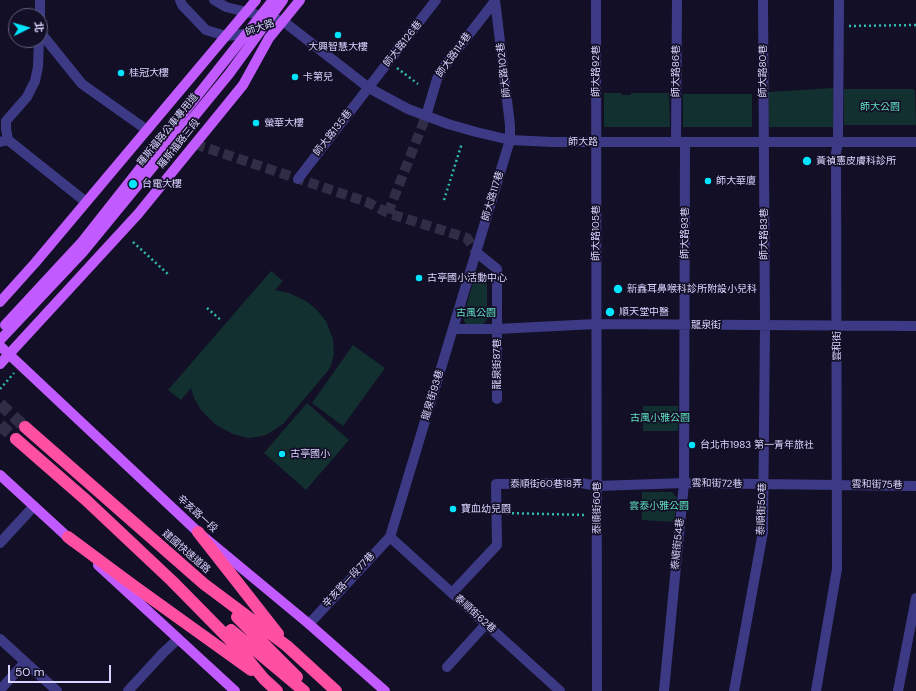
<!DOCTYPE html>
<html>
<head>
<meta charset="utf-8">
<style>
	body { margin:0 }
	#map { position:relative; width:916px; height:691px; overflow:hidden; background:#130f26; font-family:"DM Sans","Noto Sans TC",sans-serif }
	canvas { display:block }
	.north { position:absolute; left:8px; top:8px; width:40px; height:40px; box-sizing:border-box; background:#130f26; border:1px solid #625e7d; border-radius:50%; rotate:85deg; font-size:11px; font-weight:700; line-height:16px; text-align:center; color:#d9d4ff }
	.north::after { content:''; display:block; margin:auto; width:14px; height:18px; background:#00e5ff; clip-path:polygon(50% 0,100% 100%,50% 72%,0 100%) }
	.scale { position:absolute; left:8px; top:665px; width:103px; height:18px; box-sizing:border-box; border:2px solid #d9d4ff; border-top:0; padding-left:5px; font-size:12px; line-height:14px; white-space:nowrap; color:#d9d4ff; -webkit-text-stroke:3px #130f26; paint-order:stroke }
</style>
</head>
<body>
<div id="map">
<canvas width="916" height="691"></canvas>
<div class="north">北</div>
<div class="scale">50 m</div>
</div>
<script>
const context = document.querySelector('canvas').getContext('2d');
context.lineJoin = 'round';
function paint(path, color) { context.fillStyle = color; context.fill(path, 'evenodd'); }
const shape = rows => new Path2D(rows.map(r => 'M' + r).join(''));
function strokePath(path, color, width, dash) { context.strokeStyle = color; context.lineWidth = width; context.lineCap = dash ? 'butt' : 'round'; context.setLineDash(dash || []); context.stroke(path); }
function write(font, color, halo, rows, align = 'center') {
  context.font = font + ' "DM Sans","Noto Sans TC",sans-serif'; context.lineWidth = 3.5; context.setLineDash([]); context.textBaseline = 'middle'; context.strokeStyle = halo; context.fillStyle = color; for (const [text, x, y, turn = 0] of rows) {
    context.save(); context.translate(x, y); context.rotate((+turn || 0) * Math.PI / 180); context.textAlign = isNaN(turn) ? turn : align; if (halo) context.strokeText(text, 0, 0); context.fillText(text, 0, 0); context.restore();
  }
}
const green = shape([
	[833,88,833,127,769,127,768,92],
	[844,89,913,89,915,91,916,125,844,125],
	[604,93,622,93,622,95,631,95,631,93,669,93,670,127,604,127],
	[683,94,752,94,752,127,683,127],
	[271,271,283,281,275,290,289,293,306,301,316,309,326,321,333,339,334,354,331,366,327,372,283,424,266,435,257,437,248,438,233,434,216,425,201,410,194,398,191,388,181,400,168,390],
	[480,271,487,274,487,320,481,326,467,325,464,321,463,317,476,273],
	[353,345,385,368,343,426,312,403],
	[307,403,349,440,306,490,264,453],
	[643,406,678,406,678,431,643,431],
	[642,492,672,492,677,498,674,522,642,520]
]);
const minorTunnel = shape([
	[195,144,367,202,388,213,467,238,476,252],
	[388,213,426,116]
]);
const highwayTunnel = shape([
	[0,404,25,427],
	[0,425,16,439]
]);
const path = shape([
	[849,26,916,25],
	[397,68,418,84],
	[444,200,462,143],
	[133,242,169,275],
	[207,308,222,321],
	[0,389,14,373],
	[507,513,586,515]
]);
const minor = shape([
	[180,0,182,5,206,30,226,36,244,34,253,31],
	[214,0,226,7,283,21,369,88,408,109,448,124,476,132,510,140,552,142,916,142],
	[596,0,597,691],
	[40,16,40,0],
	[40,32,82,84,147,130],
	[426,116,437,79,443,68,495,1],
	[8,140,6,129,6,121,27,97,35,81,38,67,39,40],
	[0,142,8,140,86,202],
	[676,142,677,0],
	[298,179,436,0],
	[476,252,497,269,497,399],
	[453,329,497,329,596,324,916,326],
	[390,537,560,691],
	[0,543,34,506],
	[452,593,497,545,496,484,581,483,597,486,684,483,916,486],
	[309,624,390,537,506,153,510,140,510,125,495,0],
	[0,639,57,691],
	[447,667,486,624],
	[0,690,25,662],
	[128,691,163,653,178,639],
	[664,691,684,483,685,142],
	[734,691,763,532,765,326,763,0],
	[816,691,837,569,836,153,838,142,839,0],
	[898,691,916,598]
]);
const major = shape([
	[0,302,35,263,256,0],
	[5,325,81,243,273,0],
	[0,340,83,252,229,74,283,0],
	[0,346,198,532,309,624,385,691],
	[0,364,138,214,243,85,269,38,300,0],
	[0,475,73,542],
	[98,565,235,691]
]);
const highway = shape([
	[25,427,204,584,287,646,336,691],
	[16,439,86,500,172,581,240,650,264,679,277,691],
	[198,532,278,634],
	[68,537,134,586,251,670],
	[237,617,297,677],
	[231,630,304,691]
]);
const markers = [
	[338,35,4,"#00e5ff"],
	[121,73,4,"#00e5ff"],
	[295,77,4,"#00e5ff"],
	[256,123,4,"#00e5ff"],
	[807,161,5,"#00e5ff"],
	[708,181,4,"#00e5ff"],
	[133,184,5,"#00e5ff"],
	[419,278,4,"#00e5ff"],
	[618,289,5,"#00e5ff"],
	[610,312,5,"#00e5ff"],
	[692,445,4,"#00e5ff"],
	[282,454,4,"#00e5ff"],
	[453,509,4,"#00e5ff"]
];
const streetNames = [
	["師大路",260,28,-19],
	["師大路126巷",403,44,-52],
	["師大路114巷",454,55,-54],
	["師大路102巷",504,70,-97],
	["師大路92巷",596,71,-90],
	["師大路86巷",676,71,-90],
	["師大路80巷",763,71,-90],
	["羅斯福路公車專用道",168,130,-51],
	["師大路135巷",333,133,-52],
	["師大路",583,142],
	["羅斯福路三段",179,144,-51],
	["師大路117巷",493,196,-73],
	["師大路105巷",596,233,-90],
	["師大路93巷",685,233,-90],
	["師大路83巷",764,234,-90],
	["龍泉街",706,325],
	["雲和街",837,346,-90],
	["龍泉街87巷",497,364,-90],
	["龍泉街93巷",433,395,-73],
	["泰順街60巷18弄",546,484],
	["雲和街72巷",717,484,1],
	["雲和街75巷",877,485,1],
	["泰順街60巷",597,508,-90],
	["泰順街50巷",762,509,-88],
	["辛亥路一段",197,514,42],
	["泰順街54巷",678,544,-84],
	["建國快速道路",186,552,41],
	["辛亥路一段77巷",349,580,-47],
	["泰順街62巷",475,614,42]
];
const poiNames = [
	["大興智慧大樓",338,47,"center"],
	["桂冠大樓",129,73],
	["卡第兒",303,77],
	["螢華大樓",264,123],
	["黃禎憲皮膚科診所",816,161],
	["師大華廈",716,181],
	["台電大樓",142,184],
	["古亭國小活動中心",427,278],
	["新鑫耳鼻喉科診所附設小兒科",627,289],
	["順天堂中醫",619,312],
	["台北市1983 第一青年旅社",700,445],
	["古亭國小",290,454],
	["寶血幼兒園",461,509]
];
const parkNames = [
	["師大公園",880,107],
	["古風公園",476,313],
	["古風小雅公園",660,418],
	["雲泰小雅公園",659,506]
];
paint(green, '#12302f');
strokePath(minorTunnel, '#312d47', 10, [10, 5]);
strokePath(highwayTunnel, '#312d47', 12, [12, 6]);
strokePath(path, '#2fb8b0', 2.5, [2, 3]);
strokePath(minor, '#3d3a85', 10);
strokePath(major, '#c25bff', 10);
strokePath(highway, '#ff4fa3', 12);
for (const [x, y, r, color] of markers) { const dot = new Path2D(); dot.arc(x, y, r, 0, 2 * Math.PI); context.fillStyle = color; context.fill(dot); strokePath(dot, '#130f26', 1.5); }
write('10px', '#d9d4ff', '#130f26', streetNames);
write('10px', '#d9d4ff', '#130f26', poiNames, 'left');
write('10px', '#5fe0c0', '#130f26', parkNames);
</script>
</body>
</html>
